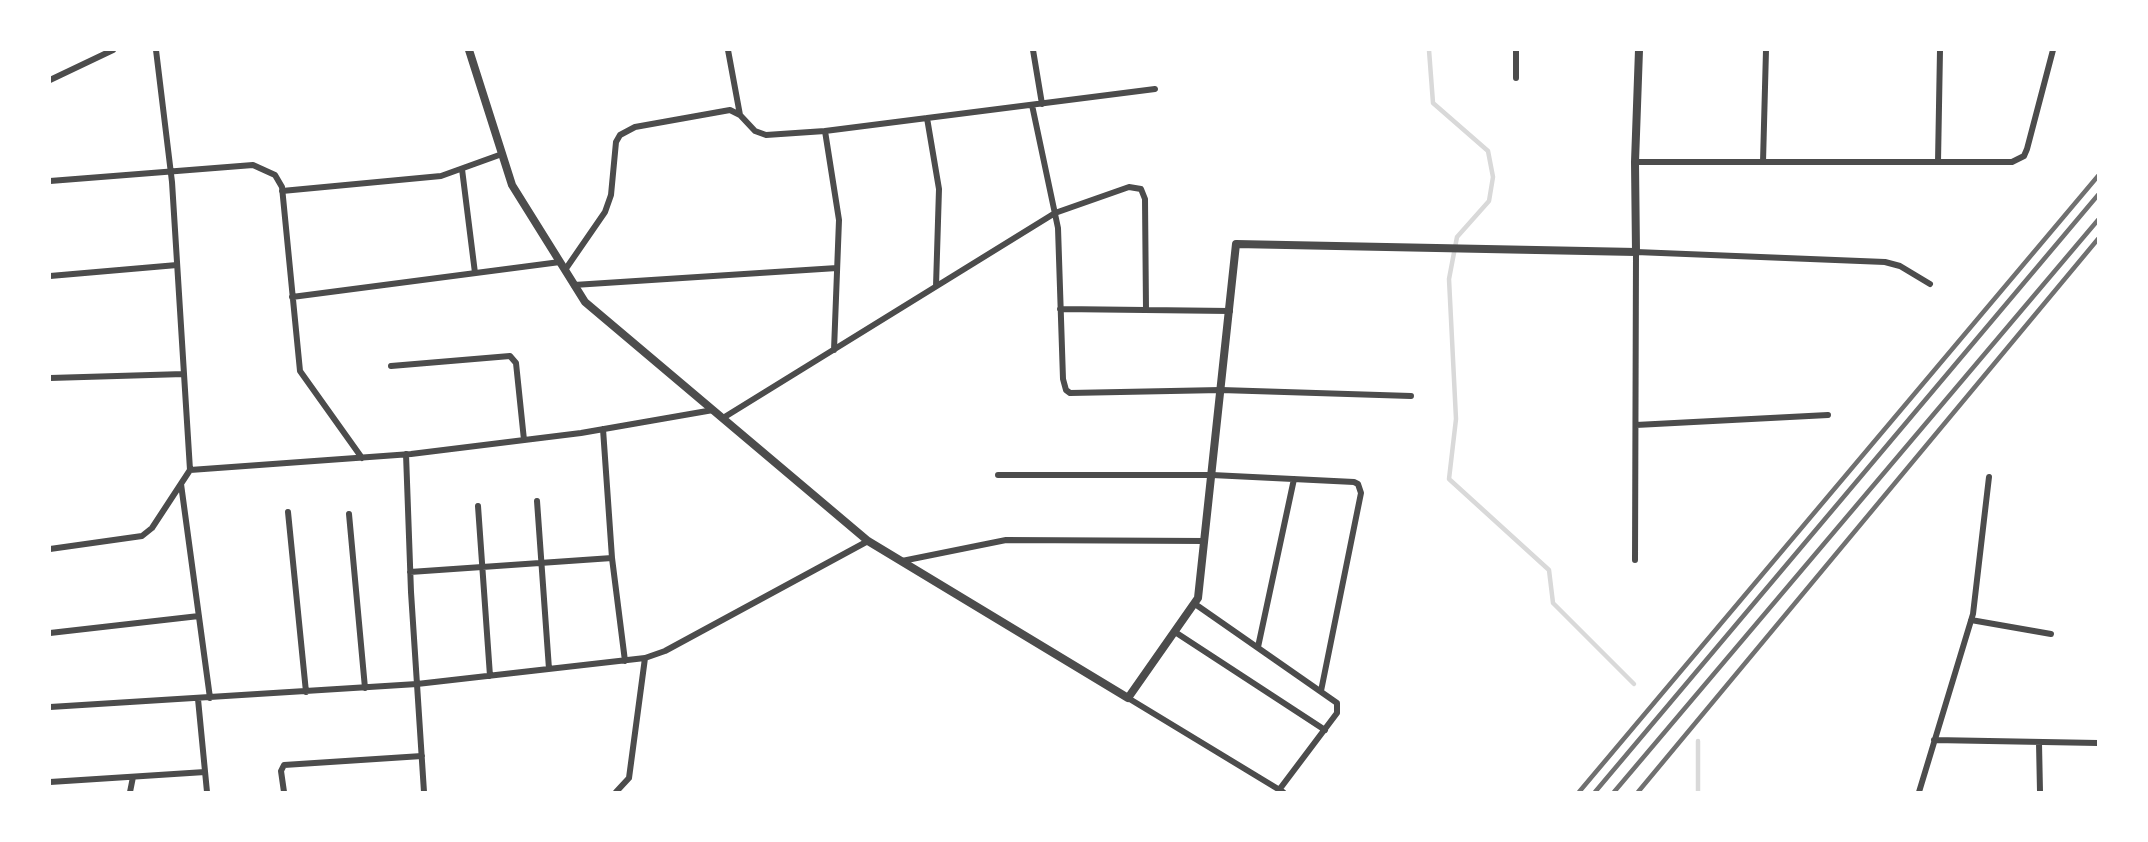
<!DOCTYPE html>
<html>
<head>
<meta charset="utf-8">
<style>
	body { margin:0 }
	#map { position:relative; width:2148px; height:842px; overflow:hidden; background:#fff; font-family:Karla,sans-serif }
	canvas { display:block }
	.frame { position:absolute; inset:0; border:51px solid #fff; pointer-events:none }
</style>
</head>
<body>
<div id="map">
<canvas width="2148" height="842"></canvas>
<div class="frame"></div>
</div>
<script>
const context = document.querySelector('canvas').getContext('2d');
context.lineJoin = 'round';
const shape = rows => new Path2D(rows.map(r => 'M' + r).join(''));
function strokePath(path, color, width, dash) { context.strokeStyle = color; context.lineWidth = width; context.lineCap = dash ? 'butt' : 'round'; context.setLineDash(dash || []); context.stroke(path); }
const stream = shape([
	[1429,50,1433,103,1488,151,1493,177,1489,201,1457,237,1449,279,1456,419,1449,479,1549,570,1553,603,1634,684],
	[1698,741,1698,792]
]);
const minor = shape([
	[156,50,172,182,190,470,411,454,581,433,713,410],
	[728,50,740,115],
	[1033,50,1042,104],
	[1516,50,1516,78],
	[50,80,113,50],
	[1032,105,1058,228,1063,379,1066,390,1070,393,1221,390,1411,396],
	[927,118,939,189,936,286],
	[825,131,839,220,834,350],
	[1635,162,2012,162,2024,156,2027,149,2053,50],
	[1763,162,1766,50],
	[1938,162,1940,50],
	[462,169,475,273],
	[50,181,253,165,275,175,282,187,300,371,362,458],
	[282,191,441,176,502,154],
	[565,270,605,212,611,195,616,142,620,135,635,127,730,110,740,115,755,131,766,135,825,131,1155,89],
	[50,276,177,265],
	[574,285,837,268],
	[292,297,560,262],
	[1060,309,1230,311],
	[391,366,510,356,516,363,524,440],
	[50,378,184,374],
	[723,418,1055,213,1129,187,1141,189,1145,199,1146,310],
	[1636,425,1828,415],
	[603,429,612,558,625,661],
	[406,454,411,592,424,792],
	[998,475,1212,475,1354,482,1358,484,1361,493,1321,691],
	[181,484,210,698],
	[537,501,549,669],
	[478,506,490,676],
	[288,512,306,692],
	[349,514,365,688],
	[50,549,142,536,152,528,190,470],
	[1635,560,1636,252,1885,262,1900,266,1930,284],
	[902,561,1006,540,1205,541],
	[410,572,612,558],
	[1195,604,1337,703,1337,713,1279,790],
	[1971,620,2051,634],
	[1175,632,1325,730],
	[50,633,199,616],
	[1258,647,1294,479],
	[1128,698,1283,792],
	[198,699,207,792],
	[50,707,417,684,645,658,665,651,868,541],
	[1934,740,2098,743],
	[2039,743,2040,792],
	[50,782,205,772],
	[130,792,133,777],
	[284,792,281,771,284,765,422,756],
	[616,792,629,778,645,658],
	[1919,792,1973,614,1989,477]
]);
const tertiary = shape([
	[469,50,512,185,585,302,868,541,1128,698,1198,598,1236,244,1636,252,1635,162,1639,50]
]);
const rail = shape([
	[1579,792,2098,176],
	[1595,792,2098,195],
	[1614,792,2098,220],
	[1638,792,2098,239]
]);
strokePath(stream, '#d9d9d9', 4.5);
strokePath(minor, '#4c4c4c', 6);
strokePath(tertiary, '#4c4c4c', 8);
strokePath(rail, '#707070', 4.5);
</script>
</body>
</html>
